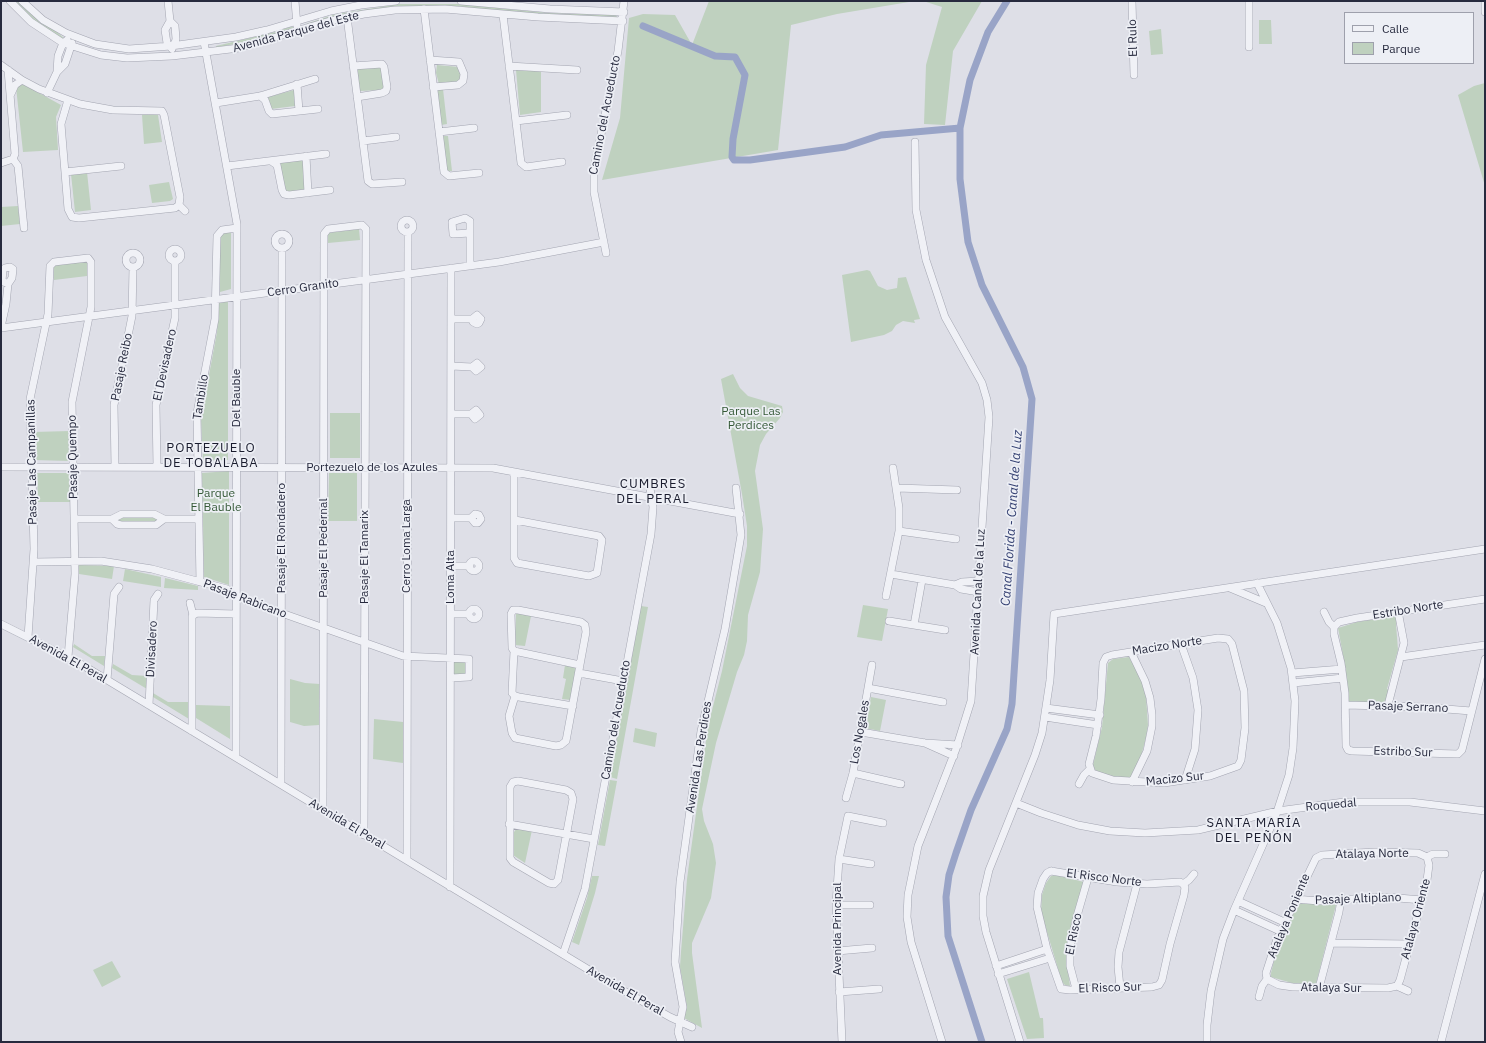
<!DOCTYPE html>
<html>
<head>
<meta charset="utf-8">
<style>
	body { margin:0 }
	#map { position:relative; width:1486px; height:1043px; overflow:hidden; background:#dedfe7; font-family:"IBM Plex Sans",sans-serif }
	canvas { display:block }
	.frame { position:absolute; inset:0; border:2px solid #272a3e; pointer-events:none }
	.legend { position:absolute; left:1344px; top:12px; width:130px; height:52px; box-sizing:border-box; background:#edeff5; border:1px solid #9ea0ac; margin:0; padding:5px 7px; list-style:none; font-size:12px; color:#272a3e }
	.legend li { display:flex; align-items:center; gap:8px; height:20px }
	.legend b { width:20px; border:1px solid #9ea0ac }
</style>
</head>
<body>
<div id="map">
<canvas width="1486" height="1043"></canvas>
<div class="frame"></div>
<ul class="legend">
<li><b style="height:5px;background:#f0f1f6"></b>Calle</li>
<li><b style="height:11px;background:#bfd1bf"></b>Parque</li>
</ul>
</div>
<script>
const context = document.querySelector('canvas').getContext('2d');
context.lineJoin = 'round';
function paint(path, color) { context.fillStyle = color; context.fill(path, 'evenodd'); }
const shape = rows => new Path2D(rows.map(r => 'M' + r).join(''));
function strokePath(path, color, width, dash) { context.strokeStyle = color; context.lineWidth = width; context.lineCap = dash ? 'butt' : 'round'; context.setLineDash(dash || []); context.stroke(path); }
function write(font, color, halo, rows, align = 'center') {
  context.font = font + ' "IBM Plex Sans",sans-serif'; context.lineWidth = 3.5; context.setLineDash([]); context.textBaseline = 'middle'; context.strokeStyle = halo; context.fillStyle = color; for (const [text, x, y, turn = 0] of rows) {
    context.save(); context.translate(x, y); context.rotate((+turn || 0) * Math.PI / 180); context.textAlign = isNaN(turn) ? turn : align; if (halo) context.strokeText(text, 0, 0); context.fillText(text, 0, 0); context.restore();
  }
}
const green = shape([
	[13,1,20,1,64,38,62,39,33,20],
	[709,1,915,1,837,14,791,25,778,150,602,180,620,118,629,18,643,14,675,15,692,45],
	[923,1,982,1,953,51,945,125,924,124,926,65,942,7],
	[399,4,457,4,549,13,616,15,617,17,524,14,457,6,431,6,305,24,336,14],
	[1259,20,1271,20,1272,44,1259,44],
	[291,26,294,28,279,34,216,48,216,46,279,31],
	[1161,29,1163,54,1151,55,1149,31],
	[437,65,459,67,461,69,460,82,439,84,436,73],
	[381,67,384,85,383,88,381,90,360,91,357,69],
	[516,70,541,71,541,112,520,115],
	[21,83,61,105,56,117,58,150,23,152,16,87],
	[1485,83,1485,186,1458,95,1474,86],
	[443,89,447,124,441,125,437,90],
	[294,90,295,106,271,109,268,97],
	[156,114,158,115,162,142,144,144,142,115],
	[442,136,448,136,452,171,447,171],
	[301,160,304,162,306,188,304,191,288,192,284,191,279,165,281,162],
	[87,172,91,210,75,212,71,174],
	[169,182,173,199,170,201,152,203,149,185],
	[18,206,20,224,1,226,1,207],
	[359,229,360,240,328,243,327,233],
	[231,232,231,289,220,292,220,236,223,233],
	[85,262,88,262,87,276,54,280,53,265],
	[867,270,870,271,878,286,887,290,897,288,898,278,906,277,920,319,914,320,915,323,903,321,896,325,892,331,884,335,851,342,842,275],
	[228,301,228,460,203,461,201,418,217,332,219,303],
	[733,374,740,388,748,396,782,406,783,412,780,418,766,434,760,445,755,471,763,529,760,572,748,615,747,641,744,655,737,672,716,743,702,809,704,821,713,844,716,863,711,898,692,943,692,953,702,1028,684,1018,687,1007,680,967,681,952,687,879,708,726,722,671,747,546,747,526,742,494,721,379],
	[330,413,360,413,360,458,330,458],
	[70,431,70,461,33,460,33,432],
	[229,471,229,585,204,577,202,473],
	[37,473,70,473,71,502,38,502],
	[329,473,357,473,357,521,328,521],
	[120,517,156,517,159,518,156,521,118,522,116,519],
	[78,565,114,566,112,579,79,574],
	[125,569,161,577,161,587,123,581],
	[165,578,198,586,198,590,164,588],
	[863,605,888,609,882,641,857,637],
	[641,606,648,607,617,779,610,777],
	[516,613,531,616,525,646,515,645],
	[1395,616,1398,623,1396,624,1398,650,1387,689,1390,690,1387,699,1383,703,1349,702,1345,666,1338,628,1357,622],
	[74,644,92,656,105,656,104,666,73,647],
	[1129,657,1140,676,1146,696,1148,725,1146,738,1140,760,1131,777,1123,778,1109,776,1095,770,1093,765,1102,727,1108,663,1113,659],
	[454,660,468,660,468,677,454,677],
	[113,664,132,675,147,676,147,689,112,668],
	[565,665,577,667,571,700,562,699,566,679,563,678],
	[290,679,305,683,320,684,319,725,304,726,290,722],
	[153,693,168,702,189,702,189,719,153,697],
	[871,697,886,700,880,731,865,728],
	[196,705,230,706,230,739,196,718],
	[374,719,403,722,403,763,373,759],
	[635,728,657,733,655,747,633,742],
	[610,780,617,781,605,846,598,845],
	[517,828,532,830,525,863,513,855,514,832],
	[1056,875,1084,882,1068,943,1067,963,1070,986,1065,985,1062,982,1041,912,1042,895,1046,883,1051,876],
	[592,876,599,876,595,893,579,945,572,942,587,898],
	[1337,901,1316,984,1292,983,1271,977,1271,973,1276,952,1286,926,1298,904],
	[112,961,121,977,102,987,93,970],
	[1029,972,1040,1018,1043,1018,1044,1038,1027,1039,1007,979]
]);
const canal = shape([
	[643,26,715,56,735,57,745,75,733,139,732,157,734,160,750,160,845,147,881,135,960,128],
	[982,1042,948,936,946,897,949,875,956,853,971,810,1007,729,1012,704,1032,399,1023,367,982,285,968,242,960,179,960,128,970,80,988,32,1007,1]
]);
const street = shape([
	[10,1,31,22,63,43,101,55,127,58,172,56,239,48,330,21,364,14,395,10,445,9,538,17,623,21],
	[22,1,43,20,66,33,95,44,129,49,171,46,236,37,267,30,331,11,361,5,396,1],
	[168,1,170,21,175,26,176,39,175,43,171,46],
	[295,1,297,26],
	[461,1,550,9,624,12],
	[1132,1,1134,75],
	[1249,1,1249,47],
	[1485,1,1485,12],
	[424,9,444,172,449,176,479,173],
	[503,15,521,163,526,167,562,162],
	[347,17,368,181,372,184,402,182],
	[170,21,165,30,167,43,172,49],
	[204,42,237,224,236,757],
	[430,60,459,62,464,74,463,81,458,85,433,87],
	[1,65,22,80,39,89,80,104,113,110,162,111,164,115,180,197,179,205],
	[353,66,382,64,384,67,387,87,386,91,382,93,357,97],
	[509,66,577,70],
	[8,70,15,154,13,159],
	[57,72,65,64,72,43],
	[297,84,299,111],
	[47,93,57,72,58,56,63,43,67,40],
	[11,94,15,85,22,80],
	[260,96,265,100,269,111,272,114,318,109],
	[68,100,61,124,68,209,72,217,79,218,175,208,179,205],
	[216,103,260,96,315,79],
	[516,121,567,115],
	[439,132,474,128],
	[363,141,396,137],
	[915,142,916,210,926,260,945,317,982,383,987,400,989,417,971,701,956,749,918,846,908,895,907,917,911,942,942,1042],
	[306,156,308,193],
	[13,159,18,166,24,228],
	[271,161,277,165,282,190,284,194,289,195,330,190],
	[1,163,13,159],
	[227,166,326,154],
	[65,172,121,166],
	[179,205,185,211],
	'401 226a6 6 0 1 1 12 0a6 6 0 1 1-12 0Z',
	'275 241a7 7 0 1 1 14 0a7 7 0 1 1-14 0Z',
	'169 255a6 6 0 1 1 12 0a6 6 0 1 1-12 0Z',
	[606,253,594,192,594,169,618,51,624,1],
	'126 260a7 7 0 1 1 14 0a7 7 0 1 1-14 0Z',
	[470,266,470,221,465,218,452,222,453,234,470,233],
	[451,319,472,319,477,315,481,319,479,323,477,324,473,322,472,319],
	[1,327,6,304,8,284,12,278,13,269,10,267,5,268,3,270,2,281,8,284],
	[1,328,499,262,604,242],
	[451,366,472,367,477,363,481,367,476,371,472,367],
	[451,414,471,414,476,410,480,415,475,419,471,414],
	[1,467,493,468,740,514],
	[115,467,114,405,132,316,133,267],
	[157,467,156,405,175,318,175,263],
	[514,472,514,558,517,563,589,576,597,573,602,540,599,536,515,520],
	[897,488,957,490],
	[451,518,471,518,475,514,479,515,481,519,478,523,475,523,471,518],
	[74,519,112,519,122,514,154,514,164,519,199,519],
	[112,519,117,524,121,525,156,525,164,519],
	[899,531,956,539],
	'469 566a5 5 0 1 1 10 0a5 5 0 1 1-10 0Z',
	[34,562,101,561,152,569,227,589,242,599,403,656,469,659,469,677,451,678],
	[451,566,470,566],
	[891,574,955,585,961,589,979,592],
	[200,582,197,413,215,319,217,236,222,230,237,228],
	[955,585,962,582,979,581],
	[1230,588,1266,603],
	[886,596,899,531,899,508,893,468],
	[190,603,193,615],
	'469 614a5 5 0 1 1 10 0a5 5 0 1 1-10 0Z',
	[1324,612,1329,622,1334,627],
	[451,614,469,614],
	[889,621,945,630],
	[1,624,79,663,624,991,670,1017,692,1027],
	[914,625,922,580],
	[1334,627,1334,634,1341,663,1345,693,1346,746,1348,750,1352,751,1458,754,1462,750,1485,659],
	[1334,627,1339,622,1357,618,1485,599],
	[28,637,34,549,30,399,48,314,50,266,54,262,88,258,91,262,91,307,72,402,75,574,68,657],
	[1218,638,1228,639,1232,644,1244,691,1245,728,1241,760,1238,766,1210,776,1164,783,1113,780,1092,773,1089,764,1096,736,1101,699,1103,663,1106,657,1112,655,1218,638],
	[1181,644,1193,678,1198,710,1195,749,1185,780],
	[514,651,580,665],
	[1131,652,1145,681,1150,698,1152,715,1152,726,1147,751,1132,782],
	[1401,657,1485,645],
	[579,673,623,681],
	[1292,673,1342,669],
	[107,680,114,594,119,587],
	[1293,683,1343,678],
	[868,688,943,702],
	[515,696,509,716,512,733,515,738,556,746,561,745,566,741,586,632,585,625,581,622,518,610,513,610,511,614,512,648,514,651,512,693,515,696,519,697,573,706],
	[149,705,154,600,158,594],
	[1346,705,1422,707,1471,711],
	[1388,705,1404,643,1398,611],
	[1046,708,1100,715],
	[1045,717,1098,725],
	[192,731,192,616,197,613,236,614],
	[861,732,925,743,958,745],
	[925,743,954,756],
	[853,773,901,784],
	[518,781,566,790,571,793,573,799,558,880,554,884,549,883,513,862,510,858,510,787,513,782,518,781],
	[281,784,282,248],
	[1079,784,1084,775,1089,770],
	[846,798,853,773,872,665],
	[1016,803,1041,813,1078,825,1110,831,1145,833,1198,830,1278,811,1344,802,1410,802,1485,811],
	[323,810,324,234,328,229,362,225,366,229,364,835],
	[509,824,594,839],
	[1427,857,1433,854,1445,854],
	[839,859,871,864],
	[407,860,408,232],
	[1051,871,1117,882,1147,884,1180,882,1183,884,1185,887,1184,895,1170,944,1162,980,1159,985,1152,987,1070,990,1061,989,1047,949,1037,907,1038,893,1043,879,1047,873,1051,871],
	[1183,884,1189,880,1194,874],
	[450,887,451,268],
	[1295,899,1319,901,1386,897,1422,900],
	[1238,901,1284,922],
	[836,905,870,905],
	[1234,910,1280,931],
	[1331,943,1409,944],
	[837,951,872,948],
	[563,954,585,889,651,534,653,507,649,482],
	[996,966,1047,949],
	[998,974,1050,958],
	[1267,979,1266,973,1277,939,1316,858,1322,855,1375,852,1418,853,1427,857],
	[1267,979,1279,985,1293,987,1388,988,1397,986],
	[1397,986,1400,980,1427,880,1429,865,1427,857],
	[1397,986,1408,991],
	[1120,987,1118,967,1119,952,1137,884],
	[1319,988,1339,912,1341,899],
	[1076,989,1070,966,1070,947,1077,916,1088,878],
	[839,992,879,989],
	[1259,997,1262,986,1267,979],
	[681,1042,678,1032,683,1007,675,962,680,882,701,731,725,629,741,535,736,488],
	[842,1042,836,905,839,859,848,816,883,823],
	[1020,1042,986,932,983,916,983,896,989,870,1035,755,1042,733,1050,680,1054,614,1485,549],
	[1207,1042,1207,1025,1211,991,1223,939,1234,910,1276,815,1289,775,1293,748,1295,701,1291,668,1277,623,1257,583],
	[1441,1042,1485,874]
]);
const streetNames = [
	["Avenida Parque del Este",296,32,-15],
	["El Rulo",1133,38,-92],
	["Camino del Acueducto",605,115,-79],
	["Cerro Granito",303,288,-8],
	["El Devisadero",165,365,-78],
	["Pasaje Reibo",122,367,-79],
	["Tambillo",201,397,-81],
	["Del Bauble",237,398,-90],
	["Pasaje Quempo",73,457,-91],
	["Pasaje Las Campanillas",32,462,-91],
	["Portezuelo de los Azules",372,468],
	["Pasaje El Rondadero",282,538,-90],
	["Cerro Loma Larga",407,546,-90],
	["Pasaje El Pedernal",324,548,-90],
	["Pasaje El Tamarix",365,557,-90],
	["Loma Alta",451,577,-90],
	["Avenida Canal de la Luz",978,592,-87],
	["Pasaje Rabicano",245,599,21],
	["Estribo Norte",1408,610,-9],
	["Macizo Norte",1167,646,-9],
	["Divisadero",152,649,-87],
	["Avenida El Peral",68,659,29],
	["Pasaje Serrano",1408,707,2],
	["Camino del Acueducto",616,720,-80],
	["Los Nogales",860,732,-80],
	["Estribo Sur",1403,752,2],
	["Avenida Las Perdices",699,757,-81],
	["Macizo Sur",1175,779,-6],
	["Roquedal",1331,805,-5],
	["Avenida El Peral",347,824,31],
	["Atalaya Norte",1372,854,-1],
	["El Risco Norte",1104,878,7],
	["Pasaje Altiplano",1358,899,-2],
	["Atalaya Poniente",1289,916,-67],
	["Atalaya Oriente",1416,919,-75],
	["Avenida Principal",838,929,-90],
	["El Risco",1074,934,-79],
	["El Risco Sur",1110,988,-2],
	["Atalaya Sur",1331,988,1],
	["Avenida El Peral",625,991,30]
];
const parkNames = [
	["Parque Las",751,412],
	["Perdices",751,426],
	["Parque",216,494],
	["El Bauble",216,508]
];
const neighbourhoodNames = [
	["PORTEZUELO",211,448],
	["DE TOBALABA",211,463],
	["CUMBRES",653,484],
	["DEL PERAL",653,499],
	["SANTA MARÍA",1254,823],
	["DEL PEÑÓN",1254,838]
];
const waterNames = [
	["Canal Florida - Canal de la Luz",1012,518,-86]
];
paint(green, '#bfd1bf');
strokePath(canal, '#99a4c7', 7);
strokePath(street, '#a3a5b1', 8);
strokePath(street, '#f0f1f6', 7);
write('12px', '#272a3e', '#edeff5', streetNames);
write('12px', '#355937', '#edeff5', parkNames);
context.letterSpacing = '1px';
write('13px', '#1a1c2e', '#edeff5', neighbourhoodNames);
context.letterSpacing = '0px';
write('italic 13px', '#333f71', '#edeff5', waterNames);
</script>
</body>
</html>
